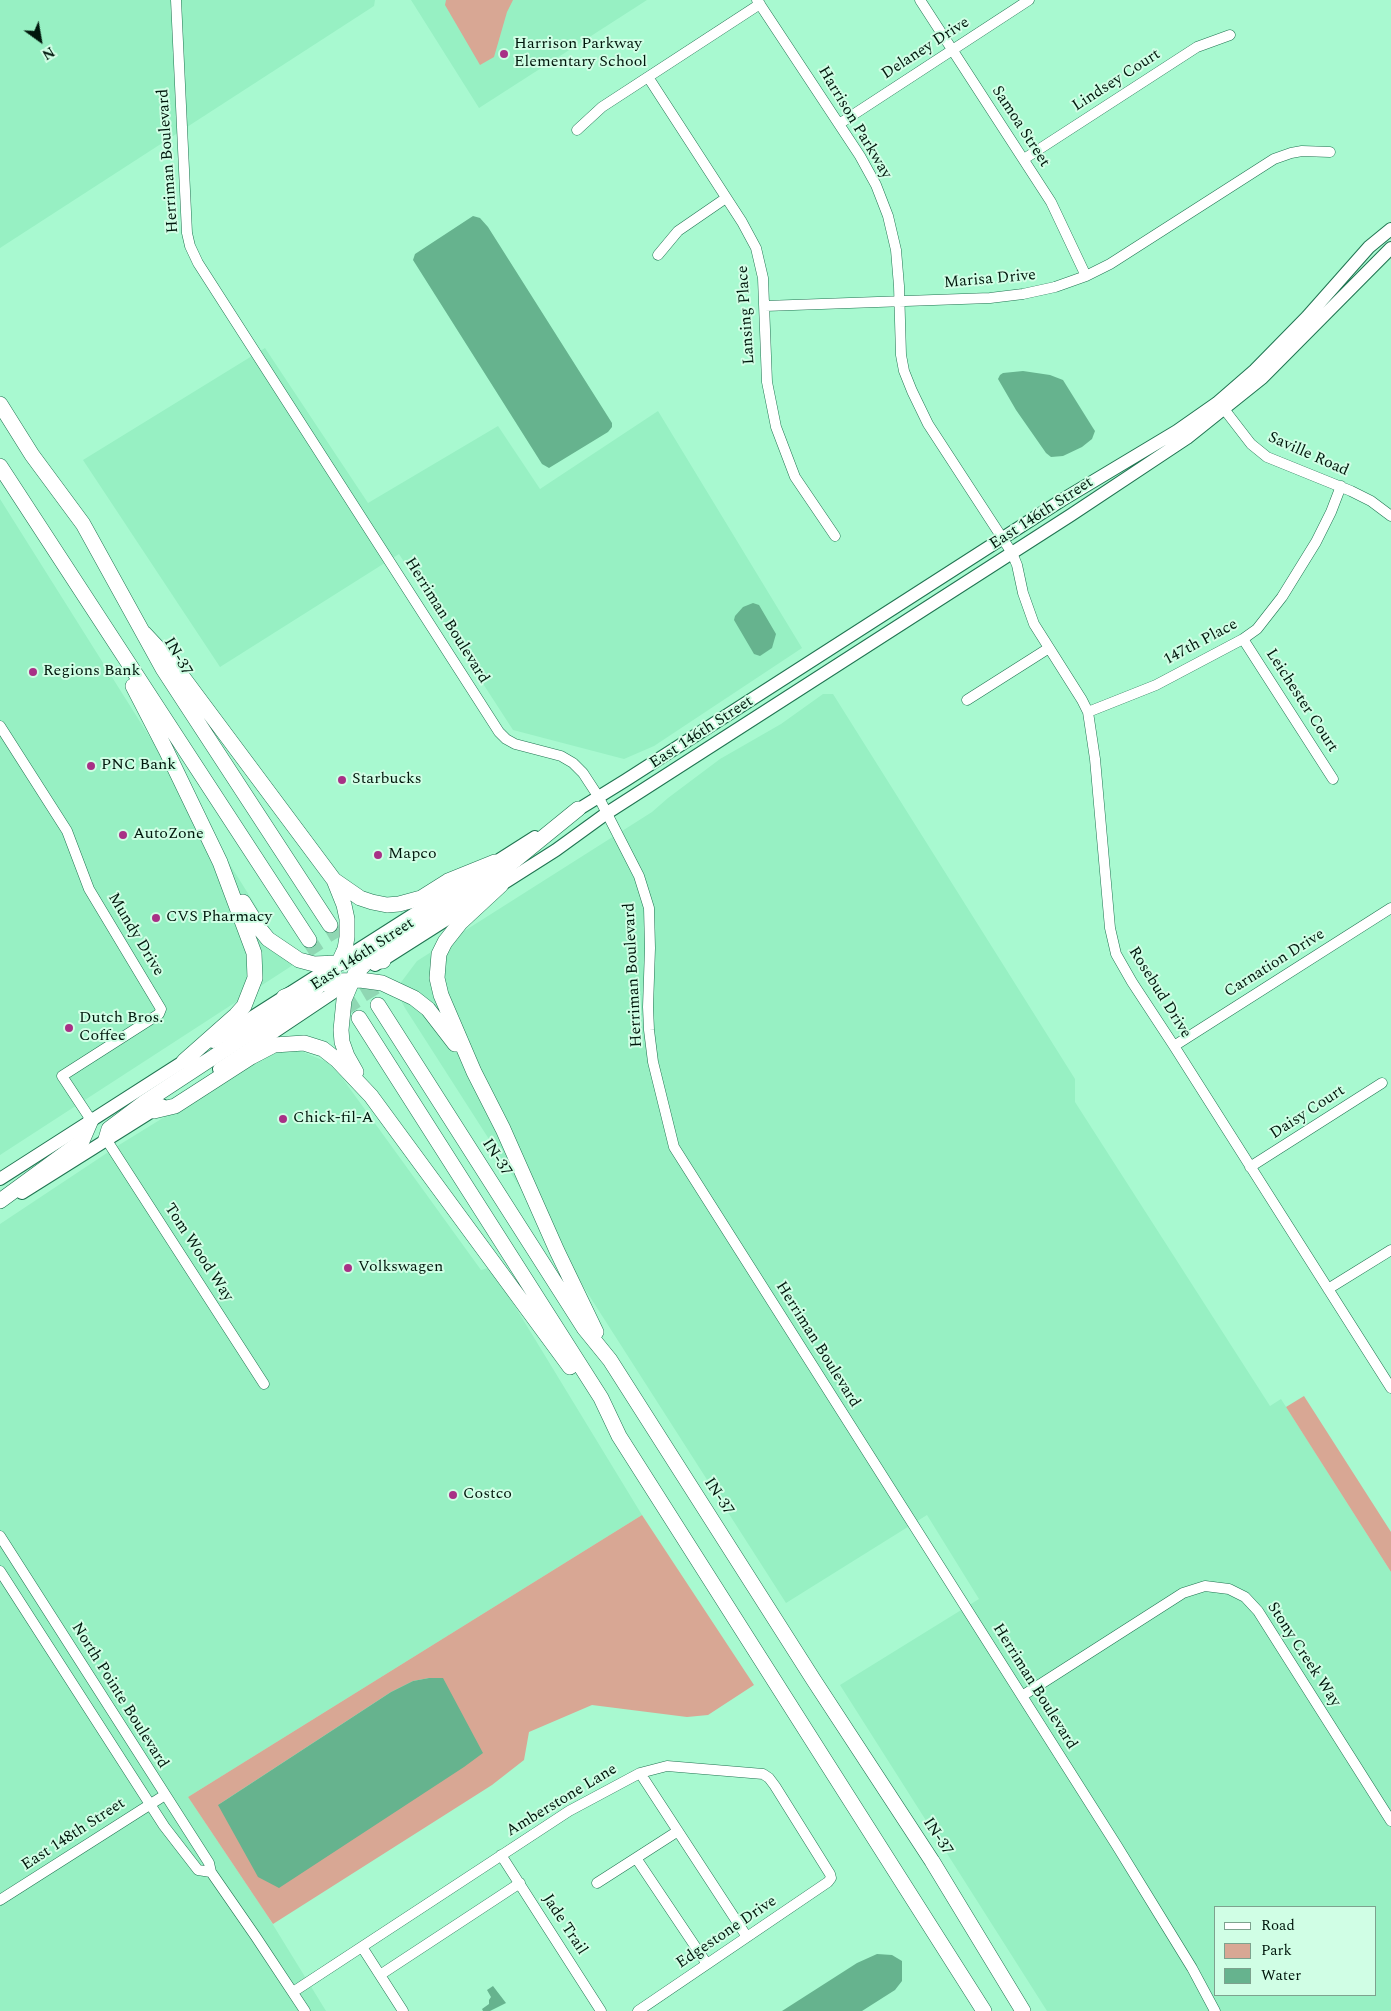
<!DOCTYPE html>
<html>
<head>
<meta charset="utf-8">
<style>
	body { margin:0 }
	#map { position:relative; width:1391px; height:2011px; overflow:hidden; background:#a8f9d0; font-family:Spectral,serif }
	canvas { display:block }
	.legend { position:absolute; left:1214px; top:1906px; width:162px; height:90px; box-sizing:border-box; background:#d0fee5; border:1px solid #7da28e; margin:0; padding:6px 9px; list-style:none; font-size:15px; color:#00170c }
	.legend li { display:flex; align-items:center; gap:10px; height:25px }
	.legend b { width:25px; border:1px solid #7da28e }
	.north { position:absolute; left:15px; top:15px; width:50px; height:50px; -webkit-text-stroke:4px #d0fee5; paint-order:stroke; rotate:148deg; font-size:14px; font-weight:700; line-height:20px; text-align:center; color:#00170c }
	.north::after { content:''; display:block; margin:auto; width:18px; height:22px; background:#00170c; clip-path:polygon(50% 0,100% 100%,50% 72%,0 100%) }
</style>
</head>
<body>
<div id="map">
<canvas width="1391" height="2011"></canvas>
<ul class="legend">
<li><b style="height:6px;background:#fff"></b>Road</li>
<li><b style="height:14px;background:#d8a794"></b>Park</li>
<li><b style="height:14px;background:#66b38e"></b>Water</li>
</ul>
<div class="north">N</div>
</div>
<script>
const context = document.querySelector('canvas').getContext('2d');
context.lineJoin = 'round';
function paint(path, color) { context.fillStyle = color; context.fill(path, 'evenodd'); }
const shape = rows => new Path2D(rows.map(r => 'M' + r).join(''));
function strokePath(path, color, width, dash) { context.strokeStyle = color; context.lineWidth = width; context.lineCap = dash ? 'butt' : 'round'; context.setLineDash(dash || []); context.stroke(path); }
function write(font, color, halo, rows, align = 'center') {
  context.font = font + ' Spectral,serif'; context.lineWidth = 4; context.setLineDash([]); context.textBaseline = 'middle'; context.strokeStyle = halo; context.fillStyle = color; for (const [text, x, y, turn = 0] of rows) {
    context.save(); context.translate(x, y); context.rotate((+turn || 0) * Math.PI / 180); context.textAlign = isNaN(turn) ? turn : align; if (halo) context.strokeText(text, 0, 0); context.fillText(text, 0, 0); context.restore();
  }
}
const built = shape([
	[0,0,375,0,374,6,0,248],
	[411,0,647,0,479,108],
	[265,348,368,503,498,426,540,489,658,411,802,648,654,746,624,759,513,730,399,554,220,667,83,460],
	[0,499,293,965,0,1155],
	[823,694,833,694,1075,1079,1075,1102,1270,1406,1281,1399,1391,1572,1391,2011,1047,2011,840,1685,979,1599,927,1515,786,1603,405,1008,399,997,399,985,417,961,652,812,668,798,720,759,781,724],
	[1215,1907,1375,1907,1375,1995,1215,1995],
	[281,1047,296,1049,327,1062,340,1075,481,1270,491,1267,642,1515,188,1797,267,1915,326,2011,0,2011,0,1224,119,1145,262,1057]
]);
const green = shape([
	[446,0,513,0,507,12,494,57,480,65,445,5],
	[1304,1396,1391,1532,1391,1572,1286,1407],
	[642,1515,754,1685,708,1715,687,1717,592,1705,529,1732,524,1760,492,1785,273,1924,188,1797],
	[429,1678,443,1678,218,1805,391,1692,413,1681]
]);
const water = shape([
	[473,216,480,218,488,227,612,423,612,427,608,432,549,468,542,464,413,260,415,254],
	[1023,371,1050,375,1063,380,1093,428,1095,431,1092,439,1082,447,1063,456,1051,457,1046,453,1016,410,998,379,1000,375,1003,373],
	[753,603,759,605,776,634,772,648,760,656,754,654,734,620,735,616,743,607],
	[429,1678,443,1678,483,1753,464,1767,279,1888,258,1877,218,1805,391,1692,413,1681],
	[877,1954,892,1955,902,1961,902,1981,895,1990,862,2011,782,2011,857,1963],
	[493,1986,506,2003,490,2011,483,2011,482,2009,489,2004,489,2000,491,1997,487,1990]
]);
const highwayTunnel = shape([
	[330,925,378,1005],
	[309,940,359,1018]
]);
const minor = shape([
	[176,0,187,233,190,246,198,263,499,732,506,739,515,744,561,756,573,763,583,773,598,796,639,876,649,908,650,948,648,1007,649,1030,653,1062,674,1147,1117,1846,1192,1968,1215,2011],
	[757,0,860,156,876,185,888,216,896,250,899,286,901,355,904,371,912,391,928,424,1012,553,1017,565,1023,593,1034,624,1082,700,1088,712,1095,759,1110,928,1116,954,1132,982,1174,1046,1391,1388],
	[920,0,1051,202,1086,276],
	[648,77,742,222,756,248,763,278,767,382,776,427,795,477,835,536],
	[839,124,1029,0],
	[577,130,602,107,760,4],
	[1024,159,1197,47,1230,35],
	[658,255,678,231,726,198],
	[765,306,990,298,1023,294,1055,287,1086,276,1110,264,1274,159,1291,153,1302,151,1330,152],
	[1224,409,1251,444,1267,457,1351,491,1371,501,1391,516],
	[1243,639,1333,779],
	[967,700,1049,648],
	[1088,712,1156,685,1243,639,1257,629,1282,597,1316,542,1331,512,1341,486],
	[0,726,67,831,89,889,161,1009,159,1014,62,1076,91,1120],
	[1174,1046,1391,908],
	[106,1139,264,1384],
	[1250,1167,1382,1083],
	[1328,1289,1391,1250],
	[0,1536,209,1863,211,1872,256,1937,305,2011],
	[0,1571,164,1826,198,1870,211,1872],
	[1022,1696,1183,1593,1205,1586,1229,1589,1245,1597,1258,1611,1391,1821],
	[640,1773,747,1937],
	[678,1831,636,1858,707,1964],
	[501,1855,601,2011],
	[597,1883,636,1858],
	[0,1900,165,1795],
	[362,1947,403,2011],
	[380,1975,520,1883],
	[293,1992,569,1811,640,1773,667,1766,763,1774,769,1778,775,1786,830,1874,831,1878,828,1882,638,2011]
]);
const major = shape([
	[571,814,626,780,1062,500,1177,431,1217,403,1255,370,1307,317,1369,247,1391,229],
	[375,965,556,850,607,813,1071,515,1187,438,1262,378,1391,248],
	[213,1042,535,837],
	[219,1069,352,980],
	[0,1179,192,1056],
	[22,1193,162,1105]
]);
const highway = shape([
	[0,404,32,455,83,524,163,669,330,925],
	[0,466,309,940],
	[133,686,166,750,220,862,254,953,255,978,244,1006,236,1015,184,1061],
	[334,880,360,898,372,902,387,905,399,904,421,898,448,881,495,862],
	[501,885,460,923,445,942,439,954,437,978,441,995,474,1072,503,1129,557,1251,596,1332],
	[243,902,259,928,268,939,299,960,314,964,383,961],
	[284,997,312,986,339,981,360,980,382,983,414,998,428,1009,455,1044],
	[378,1005,584,1328,610,1360,813,1679,932,1861,1023,2011],
	[359,1018,601,1398,619,1436,984,2011],
	[356,1072,347,1056,342,1042,341,1030,344,1000,355,974,378,951,503,870,578,809],
	[154,1111,175,1106,251,1057,274,1045,304,1043,323,1049,337,1060,371,1096,570,1367],
	[106,1139,109,1129,145,1102,314,991,339,962,345,949,347,937,347,919,344,905,334,880,173,664,144,633],
	[0,1201,82,1141,91,1120]
]);
const markers = [
	[504,54,5,"#a83086"],
	[33,672,5,"#a83086"],
	[91,766,5,"#a83086"],
	[342,780,5,"#a83086"],
	[123,835,5,"#a83086"],
	[378,855,5,"#a83086"],
	[156,918,5,"#a83086"],
	[69,1028,5,"#a83086"],
	[283,1119,5,"#a83086"],
	[348,1268,5,"#a83086"],
	[453,1495,5,"#a83086"]
];
const poiNames = [
	["Harrison Parkway",514,45],
	["Elementary School",514,63],
	["Regions Bank",43,672],
	["PNC Bank",101,766],
	["Starbucks",352,780],
	["AutoZone",133,835],
	["Mapco",388,855],
	["CVS Pharmacy",166,918],
	["Dutch Bros.",79,1019],
	["Coffee",79,1037],
	["Chick-fil-A",293,1119],
	["Volkswagen",358,1268],
	["Costco",463,1495]
];
const streetNames = [
	["Delaney Drive",926,49,-33],
	["Lindsey Court",1117,81,-33],
	["Harrison Parkway",854,123,59],
	["Samoa Street",1020,127,57],
	["Herriman Boulevard",169,161,-94],
	["Marisa Drive",990,280,-5],
	["Lansing Place",747,315,-94],
	["Saville Road",1308,455,24],
	["East 146th Street",1042,514,-33],
	["Herriman Boulevard",446,621,58],
	["147th Place",1201,643,-28],
	["IN-37",177,657,60],
	["Leichester Court",1301,701,57],
	["East 146th Street",702,733,-33],
	["Mundy Drive",135,935,59],
	["East 146th Street",363,955,-33],
	["Carnation Drive",1275,964,-32],
	["Herriman Boulevard",634,975,-93],
	["Rosebud Drive",1159,993,58],
	["Daisy Court",1308,1113,-33],
	["IN-37",496,1158,57],
	["Tom Wood Way",198,1253,57],
	["Herriman Boulevard",817,1345,58],
	["IN-37",718,1497,57],
	["Stony Creek Way",1303,1655,57],
	["Herriman Boulevard",1034,1687,58],
	["North Pointe Boulevard",119,1696,58],
	["Amberstone Lane",562,1801,-31],
	["East 148th Street",74,1835,-33],
	["IN-37",937,1837,57],
	["Jade Trail",564,1925,57],
	["Edgestone Drive",727,1933,-34]
];
paint(built, '#97f0c3');
paint(green, '#d8a794');
paint(water, '#66b38e');
strokePath(highwayTunnel, '#8fd7b3', 15, [15, 8]);
strokePath(minor, '#207451', 11);
strokePath(major, '#207451', 14);
strokePath(highway, '#207451', 16);
strokePath(minor, '#fff', 10);
strokePath(major, '#fff', 12);
strokePath(highway, '#fff', 15);
for (const [x, y, r, color] of markers) { const dot = new Path2D(); dot.arc(x, y, r, 0, 2 * Math.PI); context.fillStyle = color; context.fill(dot); strokePath(dot, '#d0fee5', 2); }
write('16px', '#00170c', '#d0fee5', poiNames, 'left');
write('16px', '#00170c', '#d0fee5', streetNames);
</script>
</body>
</html>
